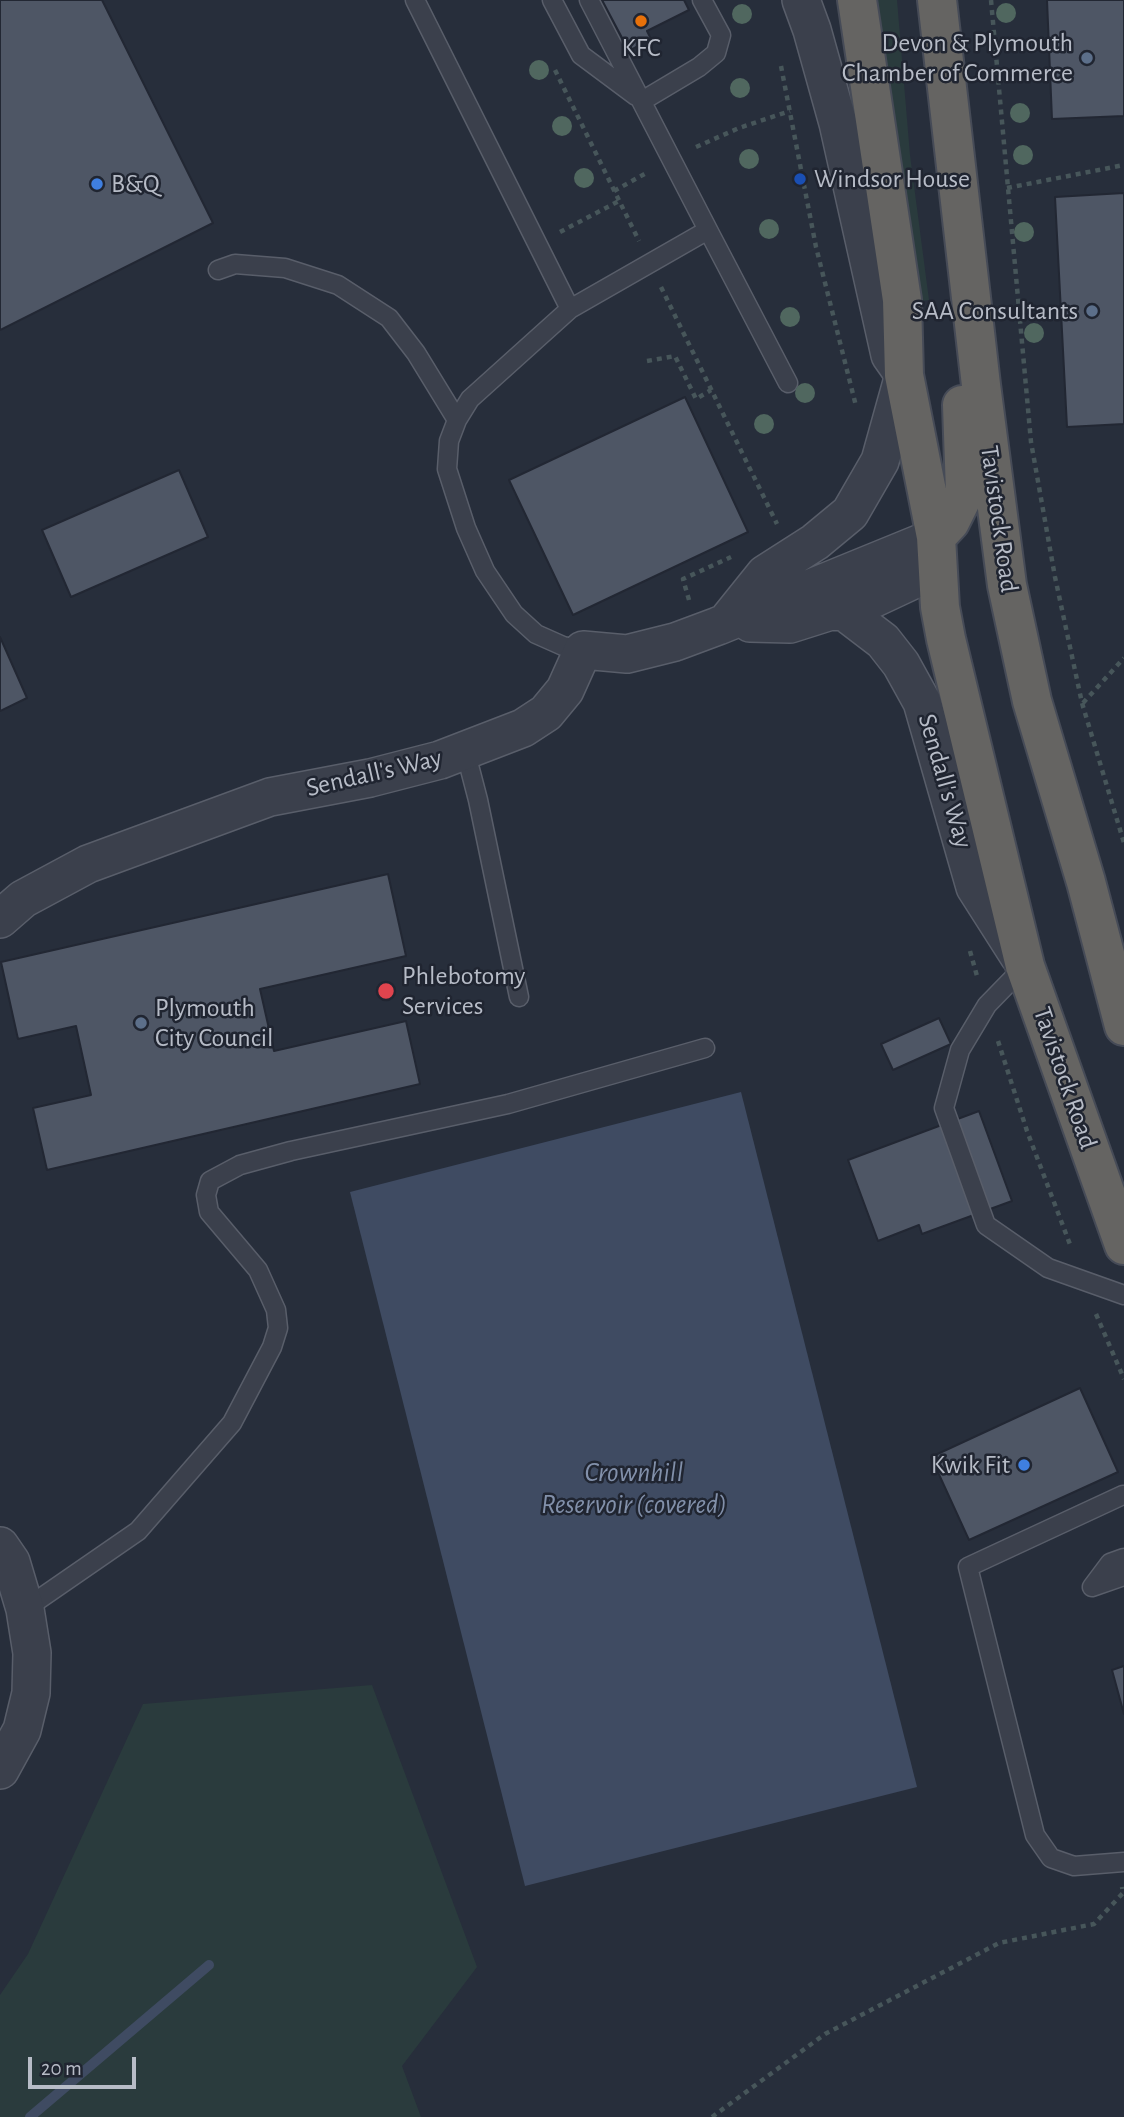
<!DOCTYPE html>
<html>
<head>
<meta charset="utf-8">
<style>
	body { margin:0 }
	#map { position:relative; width:1124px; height:2117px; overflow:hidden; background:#272e3b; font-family:"Alegreya Sans",sans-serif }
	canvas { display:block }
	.scale { position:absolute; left:28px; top:2057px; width:108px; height:32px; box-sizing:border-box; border:4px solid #b7bcc7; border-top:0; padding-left:9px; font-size:21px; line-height:24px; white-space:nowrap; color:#b7bcc7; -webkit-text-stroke:5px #202531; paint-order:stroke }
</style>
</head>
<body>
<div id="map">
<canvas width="1124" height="2117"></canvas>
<div class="scale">20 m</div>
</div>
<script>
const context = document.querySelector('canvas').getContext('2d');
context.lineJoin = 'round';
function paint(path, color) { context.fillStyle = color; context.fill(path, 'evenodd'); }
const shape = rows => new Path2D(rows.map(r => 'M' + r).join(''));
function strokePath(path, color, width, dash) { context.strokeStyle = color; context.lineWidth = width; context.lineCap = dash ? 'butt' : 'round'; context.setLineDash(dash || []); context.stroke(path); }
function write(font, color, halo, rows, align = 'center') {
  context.font = font + ' "Alegreya Sans",sans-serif'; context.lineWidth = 5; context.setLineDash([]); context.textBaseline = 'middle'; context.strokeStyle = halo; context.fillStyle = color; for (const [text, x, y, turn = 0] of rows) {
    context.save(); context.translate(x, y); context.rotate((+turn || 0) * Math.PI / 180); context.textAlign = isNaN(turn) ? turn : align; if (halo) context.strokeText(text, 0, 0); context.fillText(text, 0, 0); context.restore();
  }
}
const green = shape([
	[875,0,897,0,910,155,929,300,914,302],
	[372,1685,477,1967,402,2066,421,2117,0,2117,0,1995,28,1954,143,1704]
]);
const water = shape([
	[741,1092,917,1787,525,1886,350,1192]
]);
const stream = shape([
	[30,2117,209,1965]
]);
const building = shape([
	[0,0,102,0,213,223,0,330,0,0],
	[602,0,684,0,689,10,647,31,651,39,629,51,602,0],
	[1047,0,1124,0,1124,116,1052,119,1047,0],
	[1124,193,1124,424,1067,427,1055,197,1124,193],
	[685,397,748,532,573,615,509,480,685,397],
	[179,470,208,537,71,597,42,530,179,470],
	[0,637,27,698,0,711,0,637],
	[388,874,406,956,260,989,274,1051,406,1021,420,1084,47,1170,33,1108,91,1095,76,1026,18,1039,1,962,388,874],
	[939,1018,951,1044,893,1070,881,1044,939,1018],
	[979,1111,1012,1201,922,1234,919,1225,878,1241,848,1160,979,1111],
	[1080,1388,1118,1472,969,1540,931,1457,1080,1388],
	[1124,1666,1124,1714,1112,1670,1124,1666]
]);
const path = shape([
	[991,0,1031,442,1055,577,1082,703,1124,843],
	[781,66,816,247,856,406],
	[555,70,639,241],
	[696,147,739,128,790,111],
	[1007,188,1124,165],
	[614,191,648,172],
	[560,232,619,201],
	[661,287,777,524],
	[647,361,675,356,696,399,711,390],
	[689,600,683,579,731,557],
	[1083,703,1124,658],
	[970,951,977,976],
	[998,1041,1027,1131,1071,1247],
	[1096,1314,1124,1379],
	[712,2117,825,2034,999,1943,1094,1924,1123,1893,1122,1887]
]);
const service = shape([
	[415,0,570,309,470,399,457,420,449,441,447,469,466,528,485,571,514,614,536,634,563,646,583,650],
	[552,0,581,55,636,96],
	[589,0,708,230],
	[642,101,699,67,716,53,721,35,702,0],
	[218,270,235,264,285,268,338,285,389,318,416,353,457,420],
	[570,309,708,230,788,383],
	[465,750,478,800,519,997],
	[1025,966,987,1005,960,1050,944,1108,986,1225,1048,1268,1124,1295],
	[1123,1495,968,1567,1035,1835,1051,1858,1074,1866,1124,1862],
	[1092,1587,1110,1563,1124,1558],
	[1092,1587,1124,1576],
	[25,1609,138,1531,232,1423,272,1347,278,1328,276,1310,258,1270,209,1212,206,1195,210,1181,240,1165,291,1151,508,1104,705,1048]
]);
const minor = shape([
	[845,612,911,581,936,537],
	[728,620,765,574,815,542,850,513,880,461,904,375,890,355,838,123,812,30,801,0],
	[750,623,790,624,831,611,845,612,883,641,901,664,922,702,975,887,1019,956],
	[0,919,23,899,88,864,270,797,370,778,440,760,523,728,546,713,565,690,583,650,627,654,675,642,718,626,936,537],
	[0,1546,11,1562,25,1609,32,1653,31,1693,22,1730,0,1770]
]);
const trunk = shape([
	[857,0,902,300,904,375,936,537,940,607,946,639,1025,966,1124,1245],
	[937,0,981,385,1007,585,1032,701,1086,882,1124,1026],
	[936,537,950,522,965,492,962,405]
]);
const trees = [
	[1006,13],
	[742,14],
	[539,70],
	[740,88],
	[1020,113],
	[562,126],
	[1023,155],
	[749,159],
	[584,178],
	[769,229],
	[1024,232],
	[790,317],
	[1034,333],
	[805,393],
	[764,424]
];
const markers = [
	[641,21,7,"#e8710a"],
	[1087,58,7,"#5c6f8a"],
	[800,179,7,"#1a4fb4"],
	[97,184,7,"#3f7fe0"],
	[1092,311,7,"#5c6f8a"],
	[386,991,9,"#e0444e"],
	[141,1023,7,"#5c6f8a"],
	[1024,1465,7,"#3f7fe0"]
];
const poiNames = [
	["Devon & Plymouth",1073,43,"right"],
	["Chamber of Commerce",1073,73,"right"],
	["KFC",641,48,"center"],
	["Windsor House",814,179],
	["B&Q",111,184],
	["SAA Consultants",1078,311,"right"],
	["Phlebotomy",402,976],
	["Services",402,1006],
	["Plymouth",155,1008],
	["City Council",155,1038],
	["Kwik Fit",1010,1465,"right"]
];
const streetNames = [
	["Tavistock Road",999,519,82],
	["Sendall's Way",374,773,-13],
	["Sendall's Way",945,781,74],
	["Tavistock Road",1065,1078,71]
];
const waterNames = [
	["Crownhill",634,1473],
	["Reservoir (covered)",634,1505]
];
paint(green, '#2a3b3d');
paint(water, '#3f4b62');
strokePath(stream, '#3f4b62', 10);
paint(building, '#4e5665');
strokePath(building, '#222733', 2);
strokePath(service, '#595e6a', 21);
strokePath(minor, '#595e6a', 40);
strokePath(trunk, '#464b57', 42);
strokePath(path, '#47565a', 4.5, [5, 5]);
strokePath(service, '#3b404c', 18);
strokePath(minor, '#3b404c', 37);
strokePath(trunk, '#656462', 38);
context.fillStyle = '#50675f';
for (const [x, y] of trees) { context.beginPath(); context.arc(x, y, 10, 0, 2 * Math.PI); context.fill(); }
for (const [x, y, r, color] of markers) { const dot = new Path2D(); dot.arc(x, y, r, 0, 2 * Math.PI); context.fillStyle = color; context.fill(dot); strokePath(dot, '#202531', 2.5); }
write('26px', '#b7bcc7', '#202531', poiNames, 'left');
write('26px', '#b7bcc7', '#202531', streetNames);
write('italic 28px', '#8290aa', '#202531', waterNames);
</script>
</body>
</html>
